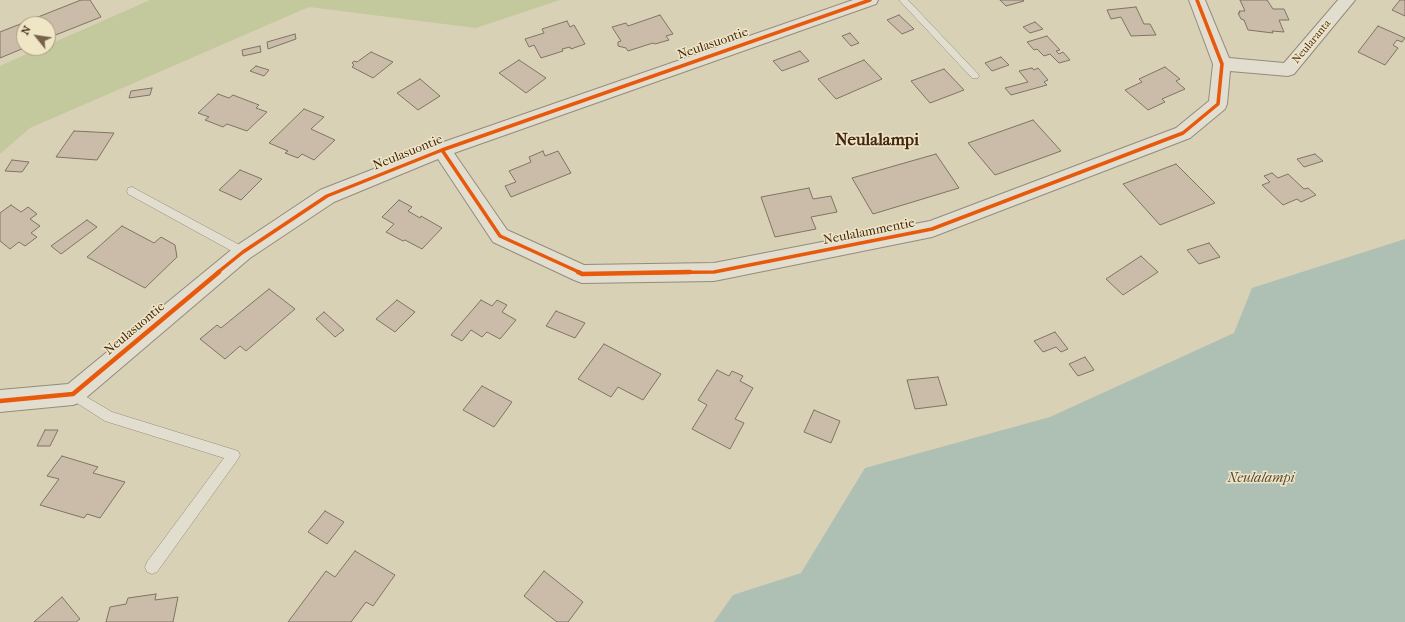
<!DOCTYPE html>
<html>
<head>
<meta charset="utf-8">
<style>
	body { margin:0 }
	#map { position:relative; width:1405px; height:622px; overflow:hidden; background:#d9d1b6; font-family:"IM FELL French Canon",serif }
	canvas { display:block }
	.north { position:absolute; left:16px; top:16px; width:40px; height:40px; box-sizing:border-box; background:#efe6c6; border:1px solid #aa997e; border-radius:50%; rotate:300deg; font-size:11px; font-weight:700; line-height:16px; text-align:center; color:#432511 }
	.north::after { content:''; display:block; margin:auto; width:14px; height:18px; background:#78614b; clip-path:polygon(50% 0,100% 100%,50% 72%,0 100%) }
</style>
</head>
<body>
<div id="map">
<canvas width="1405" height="622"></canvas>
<div class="north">N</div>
</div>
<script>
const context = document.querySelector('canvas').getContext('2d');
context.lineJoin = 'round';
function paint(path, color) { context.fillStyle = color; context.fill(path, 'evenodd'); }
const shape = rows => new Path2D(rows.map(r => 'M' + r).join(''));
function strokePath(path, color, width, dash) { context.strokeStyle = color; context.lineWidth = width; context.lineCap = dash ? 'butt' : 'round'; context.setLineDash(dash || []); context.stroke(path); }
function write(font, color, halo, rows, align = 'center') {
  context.font = font + ' "IM FELL French Canon",serif'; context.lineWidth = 3; context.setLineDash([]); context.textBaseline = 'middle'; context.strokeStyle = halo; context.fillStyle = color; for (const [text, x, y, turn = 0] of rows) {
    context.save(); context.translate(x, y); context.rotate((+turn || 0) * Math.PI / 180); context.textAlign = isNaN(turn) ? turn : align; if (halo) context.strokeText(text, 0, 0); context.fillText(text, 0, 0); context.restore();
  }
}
const green = shape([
	[150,0,560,0,476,28,309,7,30,128,0,154,0,66,40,48,48,48,48,45]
]);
const water = shape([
	[1405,239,1405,622,714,622,733,595,801,573,865,468,1050,417,1234,333,1252,288]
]);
const building = shape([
	[81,0,90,0,101,17,48,38,48,24,24,24,24,48,0,58,0,32,81,0],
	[1000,0,1023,0,1024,1,1006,6,1000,0],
	[1240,0,1267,0,1273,9,1284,9,1289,20,1279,20,1284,32,1272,31,1273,33,1248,30,1244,20,1241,19,1238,13,1240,13,1239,11,1245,11,1240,0],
	[1400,0,1405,0,1405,16,1392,10,1400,0],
	[1136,7,1144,24,1150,24,1156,35,1131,36,1121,17,1111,19,1107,10,1136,7],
	[660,15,673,34,666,36,669,40,655,44,653,43,628,51,626,48,618,46,618,42,621,41,612,27,626,23,628,26,660,15],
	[899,15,914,29,902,34,887,20,899,15],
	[567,21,570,27,574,25,585,44,571,49,570,47,562,49,563,51,541,58,534,45,529,47,525,39,544,33,542,29,567,21],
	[1035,22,1043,29,1030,33,1023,27,1035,22],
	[1378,26,1405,38,1402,42,1397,40,1393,45,1398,48,1385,65,1358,52,1378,26],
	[850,33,859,43,851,46,842,36,850,33],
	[295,34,296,39,268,49,267,42,295,34],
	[1047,36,1060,50,1056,51,1059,54,1063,52,1070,60,1059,63,1050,54,1044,56,1037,49,1034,50,1027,42,1047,36],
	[260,46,261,52,243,56,242,50,260,46],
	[800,51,809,61,782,71,773,61,800,51],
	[371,52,393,62,373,78,352,67,354,65,352,63,354,61,357,62,371,52],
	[1001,57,1009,65,992,71,985,63,1001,57],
	[519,60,546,78,526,93,499,73,519,60],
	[864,60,882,79,836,99,818,79,864,60],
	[256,66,269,70,264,76,250,71,256,66],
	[1165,67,1180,79,1176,81,1185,89,1162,99,1165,102,1148,110,1125,90,1142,82,1139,79,1165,67],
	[1032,68,1034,70,1038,68,1048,80,1044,82,1047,85,1011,95,1005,88,1028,82,1019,71,1032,68],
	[944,69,964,90,930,103,911,81,944,69],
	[420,79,440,96,418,110,397,93,420,79],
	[152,88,150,95,129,98,131,91,152,88],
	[218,94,229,98,233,95,259,105,256,108,267,112,247,131,227,124,223,127,205,120,209,117,198,113,218,94],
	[304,109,324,117,311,129,335,140,314,160,302,154,298,158,285,153,288,151,269,143,304,109],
	[1033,120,1061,151,995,175,968,143,1033,120],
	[74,131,114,133,97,160,56,157,74,131],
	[543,151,545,156,558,151,571,173,511,197,505,186,516,182,509,171,531,162,529,157,543,151],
	[936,154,959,188,873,214,852,178,936,154],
	[1315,154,1323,161,1304,167,1297,159,1315,154],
	[12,160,29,162,22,172,5,171,12,160],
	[1176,164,1215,203,1160,225,1123,184,1176,164],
	[240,170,262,179,241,200,219,190,240,170],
	[1272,173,1278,178,1288,174,1304,189,1308,188,1316,195,1301,202,1297,199,1283,205,1262,185,1270,182,1264,176,1272,173],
	[809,188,813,199,831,196,837,212,811,217,816,229,775,237,761,197,809,188],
	[399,200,412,207,408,211,420,218,421,216,442,228,422,249,405,240,403,241,386,232,394,224,382,217,399,200],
	[11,205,21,212,28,207,37,214,30,219,40,226,31,233,37,237,25,246,19,242,10,249,0,241,0,213,11,205],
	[87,220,97,227,61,254,51,246,87,220],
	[122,226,154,243,161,237,175,245,177,257,145,288,87,257,122,226],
	[1209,243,1220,257,1199,264,1187,250,1209,243],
	[1141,256,1158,272,1123,295,1106,279,1141,256],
	[269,289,295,309,246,351,240,346,225,359,200,339,217,325,221,328,269,289],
	[397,300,415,312,395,332,376,319,397,300],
	[481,300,492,306,497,300,507,305,502,312,516,320,500,339,487,332,482,337,471,330,462,341,451,335,481,300],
	[556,311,585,323,575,338,546,326,556,311],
	[324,312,344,330,335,337,316,319,324,312],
	[1055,332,1068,349,1061,352,1056,347,1043,352,1034,341,1055,332],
	[604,344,661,374,643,400,618,387,611,397,578,379,604,344],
	[1085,357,1094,370,1078,376,1069,364,1085,357],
	[717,370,729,376,732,371,743,376,740,381,753,388,735,419,744,423,730,449,692,429,707,405,698,400,717,370],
	[938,377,947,405,915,409,907,380,938,377],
	[482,386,512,402,494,427,463,410,482,386],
	[814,410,840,421,831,443,804,432,814,410],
	[45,430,58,430,50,446,37,446,45,430],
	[62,456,98,467,93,473,125,482,100,518,87,514,84,518,40,505,59,479,47,476,62,456],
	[325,511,344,522,327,544,308,532,325,511],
	[355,551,395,575,373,606,366,602,351,622,288,622,326,571,335,577,355,551],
	[544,571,583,602,568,622,557,622,524,596,544,571],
	[156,594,155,600,178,597,173,622,106,622,110,607,126,604,128,598,156,594],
	[62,597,80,619,76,622,34,622,62,597]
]);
const lane = shape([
	[899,0,908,0,978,74,979,76,978,78,972,78,899,0],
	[132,187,247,249,248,252,247,255,243,256,239,255,128,194,127,191,128,188,132,187],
	[73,389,112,412,238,451,240,455,238,459,157,572,152,574,147,572,145,567,147,562,224,458,105,421,69,398,67,394,69,390,73,389]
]);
const street = shape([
	[853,0,878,0,876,4,454,153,507,230,584,265,714,263,930,221,1176,128,1209,101,1213,64,1189,0,1205,0,1229,58,1284,63,1338,0,1355,0,1294,74,1288,76,1230,71,1227,104,1225,109,1190,138,932,237,714,281,582,283,574,280,493,242,438,159,334,202,250,258,81,402,73,405,0,412,0,390,68,384,236,246,320,190,435,145,853,0]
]);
const cyclewayFar1 = shape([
	[442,150,500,236,581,273],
	[217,273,243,252,327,196,442,150,870,0],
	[624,273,714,272,932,229,1183,133,1218,104,1222,64,1197,0]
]);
const cycleway = shape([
	[578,272,582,274,690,272],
	[0,401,73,394,219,272]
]);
const farStreetnames = [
	["Neularanta",1312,42,-50]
];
const streetNames = [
	["Neulasuontie",713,44,-19],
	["Neulasuontie",408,153,-22],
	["Neulalammentie",869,232,-11],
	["Neulasuontie",135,329,-40]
];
const waterNames = [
	["Neulalampi",1261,479]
];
const districtNames = [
	["Neulalampi",877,141]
];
paint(green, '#c4c89d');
paint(water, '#aebfb4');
paint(building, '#cbbcaa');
strokePath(building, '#7e7464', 1);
strokePath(lane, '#948b7a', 1);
strokePath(street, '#948b7a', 2);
paint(lane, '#e1ddcf');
paint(street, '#e1ddcf');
strokePath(cyclewayFar1, '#e8590c', 3.5);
strokePath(cycleway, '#e8590c', 4.5);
write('11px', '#432511', '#efe6c6', farStreetnames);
write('13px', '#432511', '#efe6c6', streetNames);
write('italic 14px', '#594a3a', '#efe6c6', waterNames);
write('bold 17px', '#432511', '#efe6c6', districtNames);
</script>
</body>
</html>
